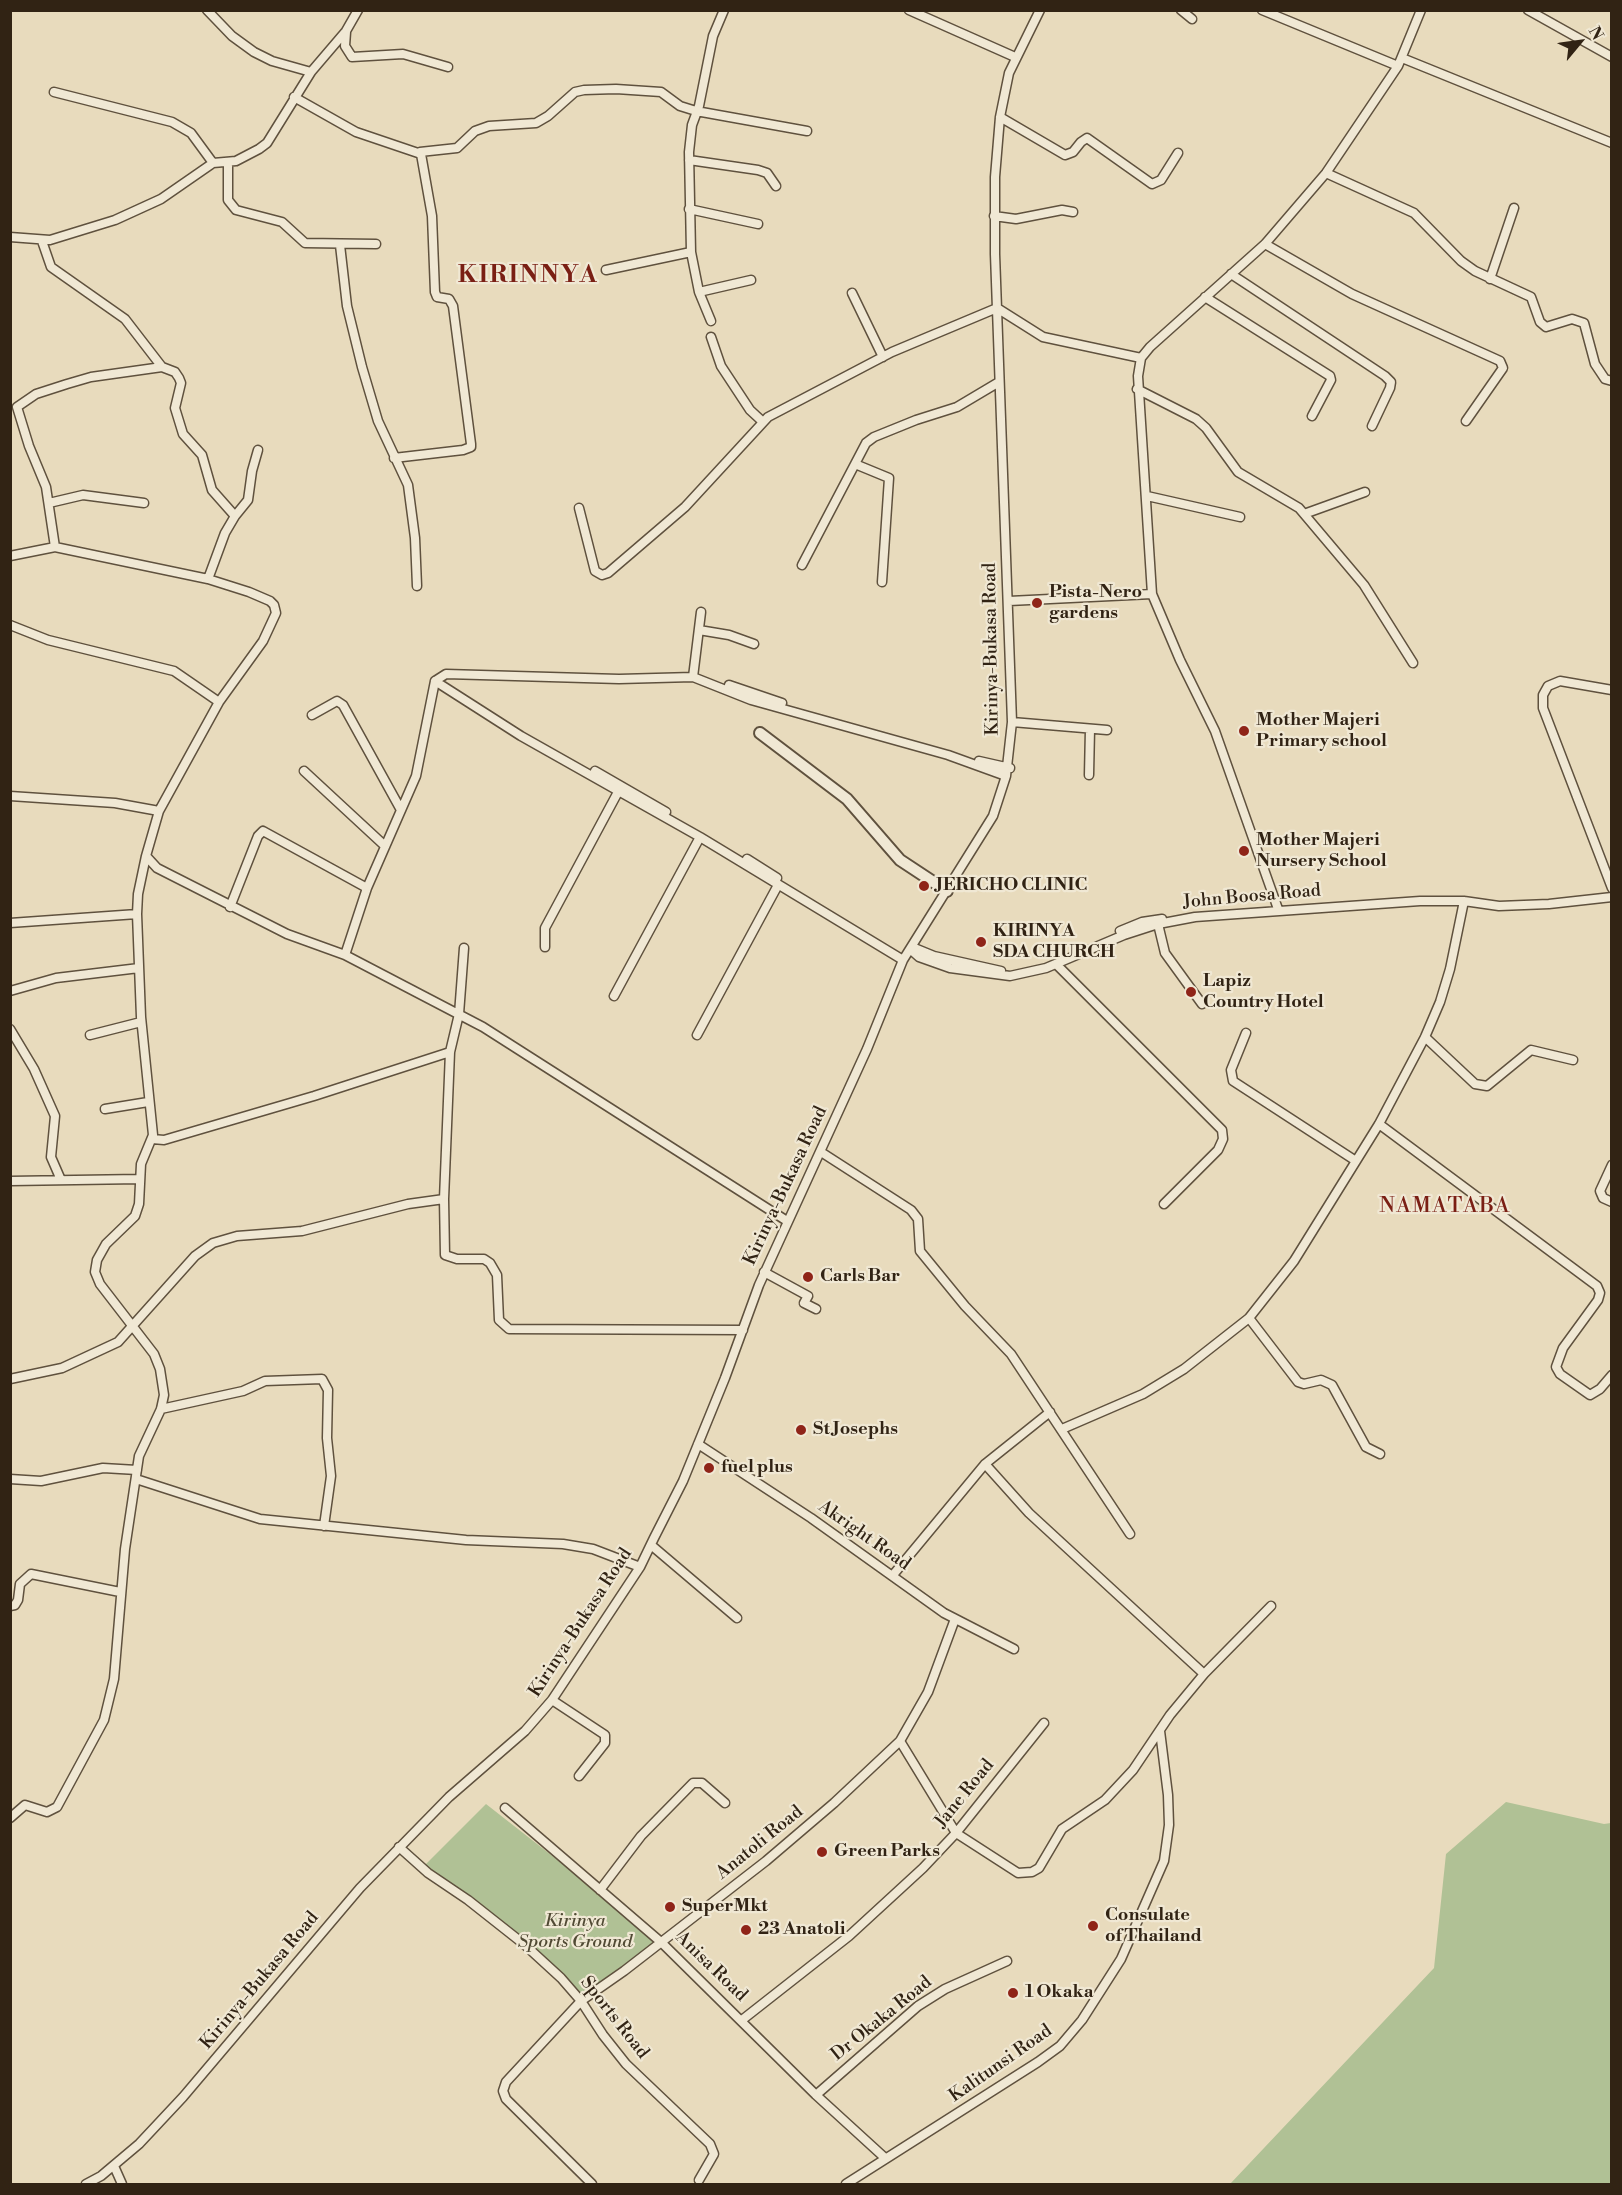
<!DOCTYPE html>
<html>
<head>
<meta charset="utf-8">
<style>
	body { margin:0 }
	#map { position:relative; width:1622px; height:2195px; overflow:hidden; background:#e8dbbd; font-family:"Libre Bodoni",serif }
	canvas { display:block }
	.frame { position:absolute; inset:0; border:12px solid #312314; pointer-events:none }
	.north { position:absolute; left:1550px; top:12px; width:60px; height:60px; -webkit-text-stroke:4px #f0e8d4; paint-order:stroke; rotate:61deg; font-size:16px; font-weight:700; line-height:24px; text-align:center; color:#312314 }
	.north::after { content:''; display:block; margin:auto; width:21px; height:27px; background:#312314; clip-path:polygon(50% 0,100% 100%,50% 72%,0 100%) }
</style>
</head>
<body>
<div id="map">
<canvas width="1622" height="2195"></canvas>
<div class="frame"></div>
<div class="north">N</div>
</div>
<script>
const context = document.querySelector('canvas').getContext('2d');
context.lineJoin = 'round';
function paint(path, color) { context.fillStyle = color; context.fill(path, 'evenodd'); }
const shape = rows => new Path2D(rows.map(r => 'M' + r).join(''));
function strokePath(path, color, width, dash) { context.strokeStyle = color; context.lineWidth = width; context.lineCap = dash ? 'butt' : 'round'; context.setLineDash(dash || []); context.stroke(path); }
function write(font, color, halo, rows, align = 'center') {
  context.font = font + ' "Libre Bodoni",serif'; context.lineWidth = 4.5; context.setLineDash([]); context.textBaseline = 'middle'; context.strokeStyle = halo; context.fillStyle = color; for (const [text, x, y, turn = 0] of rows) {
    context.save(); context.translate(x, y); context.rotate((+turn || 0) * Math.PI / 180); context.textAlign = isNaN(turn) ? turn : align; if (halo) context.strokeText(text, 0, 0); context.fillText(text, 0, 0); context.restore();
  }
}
const green = shape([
	[1506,1802,1604,1824,1611,1823,1611,2184,1230,2184,1434,1968,1446,1854],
	[486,1804,661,1941,576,1998,515,1937,423,1867]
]);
const minor = shape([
	[207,10,232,36,254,52,272,61,311,72],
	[909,10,1015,57],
	[1181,10,1192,19],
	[1262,10,1398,66],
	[1528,10,1612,57],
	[346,32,345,46,352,57,403,54,448,67],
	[1402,58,1612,143],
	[54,92,172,122,191,133,213,163],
	[294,97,356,132,421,154,432,216,435,292,437,297,449,299,453,306,471,444,471,447,463,450,394,458],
	[1000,117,1065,155,1073,152,1081,142,1087,138,1152,184,1161,180,1178,153],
	[420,152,457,148,475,131,489,126,536,123,548,116,575,92,584,90,616,89,661,92,680,106,696,111,807,131],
	[689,160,758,170,767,173,776,186],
	[228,163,228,200,236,210,282,222,305,243,376,244],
	[1326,173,1414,213,1461,261,1475,271,1531,297,1540,322,1546,327,1572,319,1584,323,1595,364,1605,379,1612,381],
	[689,209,758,224],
	[994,216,1016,219,1062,210,1073,212],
	[10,237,50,240,115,220,161,199,213,163,236,161,259,149,267,143,311,72,346,31,358,10],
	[42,241,51,267,125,319,162,367,175,372,179,378,181,383,175,408,183,434,202,455,212,490,235,516],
	[1265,244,1352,294,1500,361,1503,368,1466,421],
	[340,245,347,306,362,367,378,421,408,485,415,538,417,586],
	[691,252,699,292,751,280],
	[606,270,691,252,689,152,692,125,699,106,713,36,724,10],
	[1231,274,1385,376,1391,382,1390,388,1372,426],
	[1490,279,1514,208],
	[699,292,711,321],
	[852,293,883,357],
	[1205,297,1330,376,1331,380,1312,416],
	[711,337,721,366,750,410,763,422],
	[1137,389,1196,419,1206,428,1238,472,1299,508,1364,585,1413,663],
	[855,464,889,478,882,582],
	[1147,496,1240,517],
	[49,503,83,495,144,503],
	[579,508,595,571,602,575,608,573,685,507,768,417,892,352,997,308,1043,337,1141,358],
	[1304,514,1365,492],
	[55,547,46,487,29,446,17,407,36,394,67,384,91,377,162,367],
	[10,556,55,547,208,579,249,592,270,601,274,605,276,613,263,641,219,702,159,811,146,856,157,868,287,934,345,955,483,1027,787,1221],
	[802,565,866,443,874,437,916,420,957,407,999,382],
	[208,579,225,533,235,516,248,500,252,471,258,450],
	[1009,601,1152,594],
	[10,625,48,640,174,671,219,702],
	[699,630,729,635,754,644],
	[693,677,701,612],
	[435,681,521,736,700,837,903,960],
	[729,685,782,703],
	[1612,690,1560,681,1548,686,1543,695,1543,708,1612,888],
	[312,715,337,701,343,705,401,810],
	[1012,722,1107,730],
	[979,761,1010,768],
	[304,771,385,846],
	[595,771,666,812],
	[1089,775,1090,729],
	[10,796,115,803,159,811],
	[747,859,777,878],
	[230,907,258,836,263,831,367,888],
	[1278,909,1215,731,1180,660,1152,594,1138,376,1141,358,1150,347,1265,244,1326,173,1398,66,1421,10],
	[10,923,137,914],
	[1158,924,1165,953,1202,1004],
	[1120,931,1142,922,1162,919],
	[545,947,545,928,618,792],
	[912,947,934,956,1001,971],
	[464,948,459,1014,450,1052,444,1199,445,1255,457,1259,484,1259,490,1263,497,1275,499,1320,509,1329,743,1330],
	[910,949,919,957,950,968,1010,976,1046,968,1124,935,1158,924,1195,917,1420,901,1464,901,1499,906,1549,904,1612,897],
	[345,955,367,888,416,776,435,681,446,674,619,679,693,677,751,700,948,755,1006,776],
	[1056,964,1222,1130,1223,1139,1218,1150,1164,1204],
	[10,991,56,978,139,968],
	[614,996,700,837],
	[10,1029,34,1069,55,1116,51,1157,61,1180],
	[1246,1033,1231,1070,1233,1081,1356,1161],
	[90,1035,141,1022],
	[697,1035,778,885],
	[1425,1037,1475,1084,1487,1086,1531,1050,1573,1060],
	[105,1109,148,1102],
	[1379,1124,1597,1286,1600,1293,1598,1300,1563,1348,1556,1367,1560,1374,1590,1395,1600,1389,1612,1375],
	[152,1139,164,1140,314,1096,450,1052],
	[821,1152,911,1210,918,1219,920,1251,965,1306,1011,1354,1130,1534],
	[1612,1165,1600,1191,1603,1198,1612,1202],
	[10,1181,140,1179],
	[764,1272,808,1296,804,1303,816,1309],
	[1249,1318,1298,1382,1304,1384,1321,1380,1332,1385,1366,1447,1380,1454],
	[10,1379,62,1368,118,1342,195,1256,213,1243,237,1236,302,1231,408,1204,444,1199],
	[161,1409,243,1391,265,1381,322,1379,328,1390,327,1438,331,1476,324,1526],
	[1062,1429,1143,1394,1184,1369,1249,1318,1294,1261,1379,1124,1425,1037,1440,1002,1450,969,1464,901],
	[698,1444,811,1518,944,1613,1014,1649],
	[985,1464,1029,1513,1204,1674],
	[10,1479,41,1481,103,1468,137,1470],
	[136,1479,260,1519,466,1540,563,1544,593,1549,640,1567],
	[651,1545,737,1618],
	[893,1575,985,1464,1050,1412],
	[10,1606,15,1605,18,1600,20,1584,31,1574,120,1592],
	[552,1700,605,1735,605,1743,579,1776],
	[900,1741,956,1833,1018,1873,1032,1872,1039,1868,1062,1829,1105,1800,1133,1770,1170,1715,1204,1674,1271,1606],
	[505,1808,662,1943,816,2095,885,2158],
	[10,1818,25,1805,47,1812,57,1807,104,1720,114,1679,125,1549,139,1456,161,1409,164,1395,160,1369,154,1354,100,1284,95,1272,97,1260,106,1244,135,1216,139,1204,141,1164,153,1135,141,1017,137,914,138,894,146,856],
	[399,1847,428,1873,468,1900,525,1945,561,1978,581,2001,603,2035,626,2064,710,2144,714,2154,699,2180],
	[600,1890,641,1836,693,1783,702,1783,725,1803],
	[742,2020,849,1936,923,1868,956,1833,1044,1723],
	[816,2095,918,2006,945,1989,1007,1961],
	[114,2166,122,2184],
	[86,2184,101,2176,139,2144,183,2097,360,1888,449,1797,525,1731,552,1700,640,1567,654,1538,683,1481,725,1378,759,1285,867,1049,903,960,993,816,1006,776,1012,722,995,254,995,177,1000,117,1009,73,1040,10],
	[592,2184,506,2099,503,2091,506,2082,581,2001,624,1971,766,1861,834,1803,900,1741,928,1692,955,1619],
	[846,2184,1038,2062,1060,2046,1082,2020,1121,1959,1164,1861,1169,1825,1168,1795,1160,1731]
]);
const tertiary = shape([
	[760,733,847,799,900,860,947,891]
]);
const markers = [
	[1037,603,6,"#8f2418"],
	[1244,731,6,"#8f2418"],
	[1244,851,6,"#8f2418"],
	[924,886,6,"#8f2418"],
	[981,942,6,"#8f2418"],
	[1191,992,6,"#8f2418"],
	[808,1277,6,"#8f2418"],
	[801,1430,6,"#8f2418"],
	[709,1468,6,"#8f2418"],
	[822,1852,6,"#8f2418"],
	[670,1907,6,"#8f2418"],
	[1093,1926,6,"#8f2418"],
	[746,1930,6,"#8f2418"],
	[1013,1993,6,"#8f2418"]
];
const poiNames = [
	["Pista-Nero",1049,593],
	["gardens",1049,614],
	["Mother Majeri",1256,721],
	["Primary school",1256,742],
	["Mother Majeri",1256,841],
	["Nursery School",1256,862],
	["JERICHO CLINIC",936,886],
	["KIRINYA",993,932],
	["SDA CHURCH",993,953],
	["Lapiz",1203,982],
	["Country Hotel",1203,1003],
	["Carls Bar",820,1277],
	["St Josephs",813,1430],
	["fuel plus",721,1468],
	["Green Parks",834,1852],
	["SuperMkt",682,1907],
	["Consulate",1105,1916],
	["of Thailand",1105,1937],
	["23 Anatoli",758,1930],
	["1 Okaka",1025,1993]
];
const streetNames = [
	["Kirinya-Bukasa Road",992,649,-91],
	["John Boosa Road",1252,897,-5],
	["Kirinya-Bukasa Road",786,1186,-65],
	["Akright Road",864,1536,35],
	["Kirinya-Bukasa Road",581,1623,-57],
	["Jane Road",965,1794,-51],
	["Anatoli Road",760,1843,-39],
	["Anisa Road",711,1967,44],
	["Kirinya-Bukasa Road",260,1981,-50],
	["Sports Road",614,2018,52],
	["Dr Okaka Road",882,2019,-39],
	["Kalitunsi Road",1001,2064,-35]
];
const parkNames = [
	["Kirinya",575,1922],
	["Sports Ground",575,1943]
];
const quarterNames = [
	["NAMATABA",1445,1207]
];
const districtNames = [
	["KIRINNYA",528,276]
];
paint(green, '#b0c195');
strokePath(minor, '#5f513e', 11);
strokePath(tertiary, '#5f513e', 14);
strokePath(minor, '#f0e8d4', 8);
strokePath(tertiary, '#f0e8d4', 10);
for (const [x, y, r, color] of markers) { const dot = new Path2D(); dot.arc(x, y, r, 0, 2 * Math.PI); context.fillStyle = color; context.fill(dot); strokePath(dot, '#f0e8d4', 2); }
write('bold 18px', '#312314', '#f0e8d4', poiNames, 'left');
write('18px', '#312314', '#f0e8d4', streetNames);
write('italic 18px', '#514a34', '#f0e8d4', parkNames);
context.letterSpacing = '1.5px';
write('21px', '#7a1f14', '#f0e8d4', quarterNames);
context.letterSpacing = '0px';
context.letterSpacing = '1.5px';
write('bold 24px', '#7a1f14', '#f0e8d4', districtNames);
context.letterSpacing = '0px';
</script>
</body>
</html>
